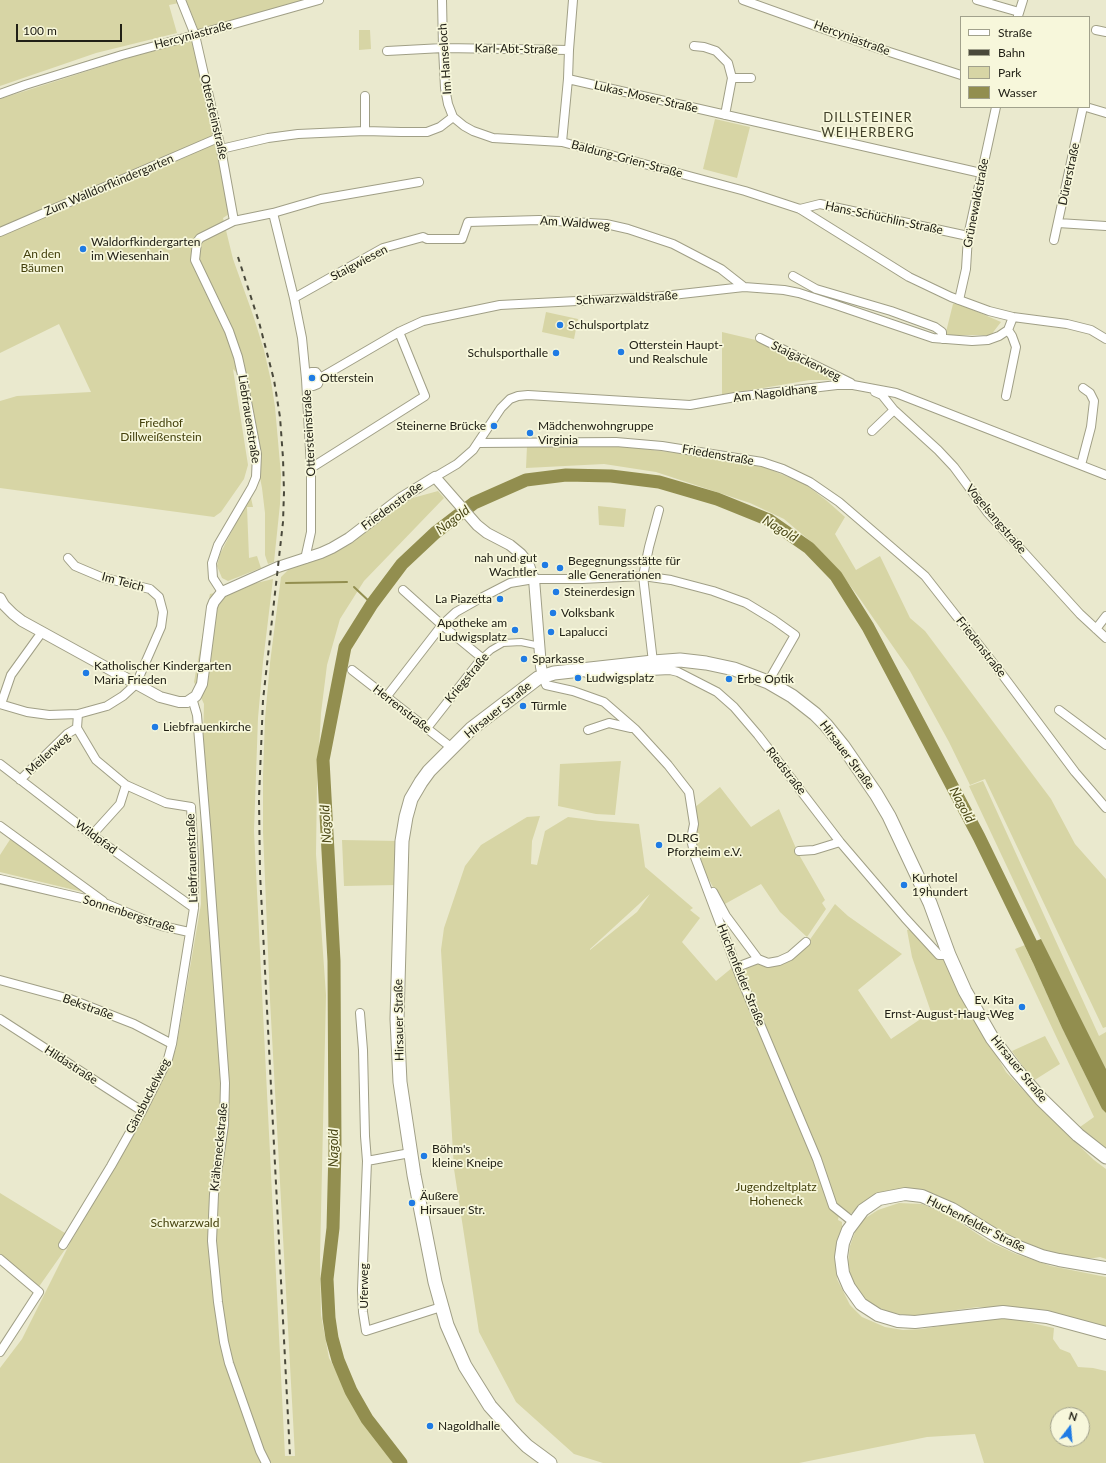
<!DOCTYPE html>
<html>
<head>
<meta charset="utf-8">
<style>
	body { margin:0 }
	#map { position:relative; width:1106px; height:1463px; overflow:hidden; background:#eae9ce; font-family:Lato,sans-serif }
	canvas { display:block }
	.legend { position:absolute; left:960px; top:16px; width:130px; height:92px; box-sizing:border-box; background:#f7f7db; border:1px solid #a1a18c; margin:0; padding:5px 7px; list-style:none; font-size:12px; color:#212016 }
	.legend li { display:flex; align-items:center; gap:8px; height:20px }
	.legend b { width:20px; border:1px solid #a1a18c }
	.north { position:absolute; left:1050px; top:1407px; width:40px; height:40px; box-sizing:border-box; background:#f7f7db; border:1px solid #a1a18c; border-radius:50%; rotate:16deg; font-size:11px; font-weight:700; line-height:16px; text-align:center; color:#212016 }
	.north::after { content:''; display:block; margin:auto; width:14px; height:18px; background:#1f7be4; clip-path:polygon(50% 0,100% 100%,50% 72%,0 100%) }
	.scale { position:absolute; left:16px; top:24px; width:106px; height:18px; box-sizing:border-box; border:2px solid #212016; border-top:0; padding-left:5px; font-size:12px; line-height:14px; white-space:nowrap; color:#212016; -webkit-text-stroke:3px #f7f7db; paint-order:stroke }
</style>
</head>
<body>
<div id="map">
<canvas width="1106" height="1463"></canvas>
<ul class="legend">
<li><b style="height:5px;background:#fff"></b>Straße</li>
<li><b style="height:5px;background:#4a493b"></b>Bahn</li>
<li><b style="height:11px;background:#d7d5a5"></b>Park</li>
<li><b style="height:11px;background:#928e4f"></b>Wasser</li>
</ul>
<div class="north">N</div>
<div class="scale">100 m</div>
</div>
<script>
const context = document.querySelector('canvas').getContext('2d');
context.lineJoin = 'round';
function paint(path, color) { context.fillStyle = color; context.fill(path, 'evenodd'); }
const shape = rows => new Path2D(rows.map(r => 'M' + r).join(''));
function strokePath(path, color, width, dash) { context.strokeStyle = color; context.lineWidth = width; context.lineCap = dash ? 'butt' : 'round'; context.setLineDash(dash || []); context.stroke(path); }
function write(font, color, halo, rows, align = 'center') {
  context.font = font + ' Lato,sans-serif'; context.lineWidth = 3.5; context.setLineDash([]); context.textBaseline = 'middle'; context.strokeStyle = halo; context.fillStyle = color; for (const [text, x, y, turn = 0] of rows) {
    context.save(); context.translate(x, y); context.rotate((+turn || 0) * Math.PI / 180); context.textAlign = isNaN(turn) ? turn : align; if (halo) context.strokeText(text, 0, 0); context.fillText(text, 0, 0); context.restore();
  }
}
const green = shape([
	[0,0,178,0,179,3,169,5,177,33,96,53,0,86],
	[186,0,313,0,198,30],
	[359,30,370,30,371,49,359,50],
	[194,37,215,138,0,231,0,99],
	[715,119,750,127,737,178,703,169],
	[217,142,229,214,223,218,233,259,253,315,264,350,271,381,275,407,281,475,280,504,274,562,268,564,265,555,265,513,262,488,240,376,233,369,248,465,244,479,221,512,214,517,0,488,0,401,17,396,91,392,59,324,0,353,0,233],
	[957,303,1001,322,991,335,946,335,947,328,953,304],
	[546,312,578,319,574,339,542,332],
	[722,332,760,341,838,380,810,380,722,395],
	[527,446,620,446,685,454,764,467,805,484,827,501,845,517,835,534,856,570,880,556,910,618,925,631,1051,799,1075,844,1106,879,1106,1027,1103,1028,985,779,970,785,949,742,910,671,860,599,840,572,816,546,784,519,750,503,656,472,604,464,526,468],
	[438,491,444,498,364,581,340,619,327,665,321,713,317,783,316,854,326,995,320,1257,321,1315,329,1358,366,1425,393,1463,0,1463,0,1368,22,1339,71,1241,38,1288,0,1256,0,1193,73,1238,143,1117,176,1049,201,904,200,851,204,704,194,682,210,594,273,579,263,662,258,718,254,831,285,1456,295,1456,270,1000,263,832,263,776,265,719,270,663,281,577,290,568,349,545,409,499],
	[249,498,251,498,253,507,247,507,249,558,257,556,261,568,228,581,222,578,217,566,220,554],
	[598,506,626,509,624,527,599,525],
	[621,761,615,815,596,814,558,806,560,764],
	[983,781,1099,1036,1106,1032,1106,1069,1041,939,969,786],
	[720,787,751,827,779,809,798,853,825,900,822,903,826,909,807,937,780,912,761,884,723,905,702,867,696,849,694,808],
	[540,816,532,841,531,864,537,865,545,831,568,817,600,821,639,824,645,867,693,908,690,910,700,918,682,942,716,981,733,967,758,962,769,965,804,948,835,904,848,916,902,954,858,990,891,1039,931,1012,912,957,907,930,912,929,943,958,955,983,1006,1072,1045,1113,1094,1160,1106,1169,1106,1259,1100,1257,1094,1258,1077,1258,1046,1251,1018,1241,963,1210,917,1190,862,1205,852,1213,839,1215,838,1220,842,1222,842,1228,836,1251,837,1279,850,1305,862,1317,885,1327,903,1330,922,1329,982,1319,1014,1319,1054,1328,1053,1339,1060,1349,1070,1353,1078,1367,1093,1368,1106,1371,1106,1463,984,1463,975,1434,927,1437,799,1463,603,1463,574,1454,516,1402,479,1332,454,1169,441,950,444,928,465,866,481,845,527,817],
	[650,894,637,912,590,950,590,949],
	[1058,1415,1082,1415,1082,1439,1058,1439],
	[11,838,87,893,0,872,0,855],
	[342,840,399,841,398,885,344,886],
	[1025,945,1062,1028,1102,1109,1106,1113,1106,1149,1080,1127,1094,1117,1015,949],
	[1045,1036,1060,1064,1033,1081,1012,1051],
	[899,1203,922,1204,950,1216,988,1241,1016,1254,1051,1266,1106,1277,1106,1327,1061,1315,1026,1308,999,1307,978,1307,920,1315,905,1315,888,1312,869,1303,858,1290,851,1278,848,1263,850,1246,855,1232,864,1219,878,1210]
]);
const water = shape([
	[1041,939,1106,1069,1106,1113,1102,1109,1062,1028,1025,945]
]);
const stream = shape([
	[286,583,347,582],
	[354,587,372,604]
]);
const river = shape([
	[401,1463,367,1419,351,1391,338,1360,332,1338,329,1318,327,1279,333,1228,335,1149,334,961,323,760,345,647,372,604,402,564,435,533,474,503,526,480,566,475,611,476,659,482,717,499,769,520,809,548,836,576,868,627,979,837,1038,958]
]);
const pedestrian = shape([
	[482,658,491,650,503,643,521,642,540,646]
]);
const minor = shape([
	[181,0,195,35,221,149,234,221],
	[442,0,443,48,445,88,448,104,453,117,464,126,473,131,493,138,562,142,745,191,800,209,909,277,951,297,989,311,1013,317,1067,324,1091,330,1106,339],
	[743,0,877,48,961,75],
	[977,0,1019,12],
	[1018,16,1023,0],
	[1096,30,1106,32],
	[694,46,704,47,716,51,728,63,732,78,725,115],
	[569,50,573,0],
	[387,51,443,48,569,50,568,79,562,142],
	[732,78,751,78],
	[568,79,981,173],
	[0,94,25,85,122,55,195,35,319,0],
	[1086,107,1106,113],
	[365,131,365,96],
	[221,149,268,138,298,134,365,131,401,132,427,132,440,127,453,117],
	[800,209,820,204,968,236],
	[273,213,321,199,419,182],
	[1058,223,1106,226],
	[0,232,218,138],
	[1054,240,1083,107],
	[793,276,816,289,891,311,935,327,942,332,942,339],
	[294,298,383,248,423,237,427,239,462,239,468,222,539,220,606,224,628,229,673,244,721,269,744,287],
	[959,300,966,269,968,236,996,107],
	[760,338,851,383],
	[320,378,316,372,311,372,307,374,306,379,309,385,313,386,318,384,320,378,399,332,423,321,500,305,654,297,744,287,784,290,799,293,836,305,933,338,972,341,988,340,999,336,1008,330,1013,317],
	[875,392,882,395,894,410,938,450,954,467,988,513,1080,614,1106,638],
	[1006,396,1016,347,1012,336,1008,330],
	[872,431,894,410],
	[478,443,616,442,662,446,762,462,783,469,810,482,839,502,925,576,1004,677,1075,772,1106,808],
	[1081,465,1091,427,1094,401,1090,393,1083,388],
	[311,468,425,396,399,332],
	[435,477,457,464,473,450,501,408,510,399,518,396,528,395,690,405,735,397,837,385,853,385,896,393,1106,475],
	[403,590,442,625,482,658,427,728],
	[222,592,213,578,212,563,218,545,252,487,256,477,257,454,242,375,238,357,229,331,195,260,197,242,200,238,234,221,273,213,294,298,302,338,306,379,311,468,311,532,305,559],
	[1096,629,1106,616],
	[653,662,643,576,649,547,659,510],
	[352,670,452,748],
	[588,674,670,670,678,672,717,692,734,707,758,735,840,842,905,918,939,955,949,955],
	[543,676,546,685,573,691,604,702,635,729,668,765,689,792,694,824,691,839,695,857,739,974,817,1159,833,1206,853,1222],
	[387,696,442,625,456,612,479,599,510,583,534,579,582,579,643,576,671,580,713,591,746,603,774,620,795,635,768,682],
	[192,698,197,715,207,837,225,1083,224,1125,214,1194,212,1241,218,1302,224,1342,229,1363,260,1451,266,1463],
	[0,704,27,712,49,715,78,714,107,706,123,696,136,684,161,627,163,612,159,597,150,589,101,577,75,566,68,558],
	[1,704,11,675,42,632],
	[1059,710,1106,745],
	[78,714,77,728,96,760,126,785,166,803,191,807],
	[588,730,609,723,631,728],
	[0,764,92,835,194,908],
	[20,780,67,734,77,728],
	[0,826,103,901],
	[92,835,120,804,126,785],
	[799,851,814,850,840,842],
	[0,879,107,904,150,922,162,926,189,932],
	[713,892,726,916,758,959,768,963,779,961,790,956,806,942],
	[737,967,758,959],
	[0,980,70,999,134,1024,172,1044],
	[360,1013,363,1050,365,1136,367,1161,362,1290,363,1312,366,1331,441,1307],
	[0,1019,142,1111],
	[367,1161,410,1153],
	[63,1245,111,1166,142,1111,168,1059,172,1044,194,908,194,860,191,807],
	[0,1259,39,1292,0,1352]
]);
const tertiary = shape([
	[0,598,4,605,13,614,22,621,42,632,160,697,179,702,187,702,196,696,202,684,212,607,214,602,222,592,278,567,321,553,332,548,349,538,401,498,435,477,477,525,487,533,510,545,521,554,528,563,534,579,541,667,543,676]
]);
const secondary = shape([
	[1106,1268,1059,1260,1042,1256,1019,1247,998,1237,952,1209,938,1203,922,1196,905,1194,879,1199,863,1210,848,1230,843,1243,841,1257,843,1273,849,1287,861,1304,878,1315,898,1321,915,1322,1003,1312,1047,1317,1106,1333]
]);
const primary = shape([
	[550,1463,527,1446,517,1436,490,1406,465,1366,447,1325,435,1282,414,1175,400,1082,397,1019,402,841,406,817,411,799,421,782,429,771,471,729,538,678,554,673,653,662,680,660,706,663,734,669,768,682,792,696,815,714,826,725,843,746,876,794,889,816,930,903,949,955,965,991,992,1038,1016,1070,1041,1099,1078,1135,1106,1157]
]);
const rail = shape([
	[238,257,259,322,274,380,280,417,283,458,284,492,283,522,263,700,259,798,260,873,290,1456]
]);
const markers = [
	[83,249,4,"#1f7be4"],
	[560,325,4,"#1f7be4"],
	[621,352,4,"#1f7be4"],
	[556,353,4,"#1f7be4"],
	[312,378,4,"#1f7be4"],
	[494,426,4,"#1f7be4"],
	[530,433,4,"#1f7be4"],
	[545,565,4,"#1f7be4"],
	[560,568,4,"#1f7be4"],
	[556,592,4,"#1f7be4"],
	[500,599,4,"#1f7be4"],
	[553,613,4,"#1f7be4"],
	[515,630,4,"#1f7be4"],
	[551,632,4,"#1f7be4"],
	[524,659,4,"#1f7be4"],
	[86,673,4,"#1f7be4"],
	[578,678,4,"#1f7be4"],
	[729,679,4,"#1f7be4"],
	[523,706,4,"#1f7be4"],
	[155,727,4,"#1f7be4"],
	[659,845,4,"#1f7be4"],
	[904,885,4,"#1f7be4"],
	[1022,1007,4,"#1f7be4"],
	[424,1156,4,"#1f7be4"],
	[412,1203,4,"#1f7be4"],
	[430,1426,4,"#1f7be4"]
];
const streetNames = [
	["Hercyniastraße",193,35,-15],
	["Hercyniastraße",852,38,20],
	["Karl-Abt-Straße",516,49,1],
	["Im Hanseloch",445,59,-94],
	["Lukas-Moser-Straße",646,97,13],
	["Ottersteinstraße",214,117,77],
	["Baldung-Grien-Straße",627,159,15],
	["Dürerstraße",1069,174,-78],
	["Zum Walldorfkindergarten",109,185,-23],
	["Grünewaldstraße",976,203,-79],
	["Hans-Schüchlin-Straße",884,218,12],
	["Am Waldweg",575,223,4],
	["Staigwiesen",359,263,-28],
	["Schwarzwaldstraße",627,298,-3],
	["Staigäckerweg",806,361,26],
	["Am Nagoldhang",775,393,-7],
	["Liebfrauenstraße",249,419,81],
	["Ottersteinstraße",309,433,-93],
	["Friedenstraße",718,455,10],
	["Friedenstraße",392,506,-36],
	["Vogelsangstraße",996,519,50],
	["Im Teich",123,582,15],
	["Friedenstraße",981,647,52],
	["Kriegstraße",467,678,-50],
	["Herrenstraße",402,709,38],
	["Hirsauer Straße",498,710,-39],
	["Meilerweg",48,754,-43],
	["Hirsauer Straße",847,755,53],
	["Riedstraße",786,771,52],
	["Wildpfad",96,837,36],
	["Liebfrauenstraße",192,858,-92],
	["Sonnenbergstraße",129,914,18],
	["Huchenfelder Straße",741,975,68],
	["Bekstraße",88,1007,20],
	["Hirsauer Straße",399,1020,-91],
	["Hildastraße",71,1065,33],
	["Hirsauer Straße",1019,1069,51],
	["Gänsbuckelweg",148,1096,-63],
	["Kräheneckstraße",219,1147,-84],
	["Huchenfelder Straße",976,1224,27],
	["Uferweg",364,1286,-90]
];
const poiNames = [
	["Waldorfkindergarten",91,242],
	["im Wiesenhain",91,256],
	["Schulsportplatz",568,325],
	["Otterstein Haupt-",629,345],
	["und Realschule",629,359],
	["Schulsporthalle",548,353,"right"],
	["Otterstein",320,378],
	["Steinerne Brücke",486,426,"right"],
	["Mädchenwohngruppe",538,426],
	["Virginia",538,440],
	["nah und gut",537,558,"right"],
	["Wachtler",537,572,"right"],
	["Begegnungsstätte für",568,561],
	["alle Generationen",568,575],
	["Steinerdesign",564,592],
	["La Piazetta",492,599,"right"],
	["Volksbank",561,613],
	["Apotheke am",507,623,"right"],
	["Ludwigsplatz",507,637,"right"],
	["Lapalucci",559,632],
	["Sparkasse",532,659],
	["Katholischer Kindergarten",94,666],
	["Maria Frieden",94,680],
	["Ludwigsplatz",586,678],
	["Erbe Optik",737,679],
	["Türmle",531,706],
	["Liebfrauenkirche",163,727],
	["DLRG",667,838],
	["Pforzheim e.V.",667,852],
	["Kurhotel",912,878],
	["19hundert",912,892],
	["Ev. Kita",1014,1000,"right"],
	["Ernst-August-Haug-Weg",1014,1014,"right"],
	["Böhm's",432,1149],
	["kleine Kneipe",432,1163],
	["Äußere",420,1196],
	["Hirsauer Str.",420,1210],
	["Nagoldhalle",438,1426]
];
const parkNames = [
	["An den",42,254],
	["Bäumen",42,268],
	["Friedhof",161,423],
	["Dillweißenstein",161,437],
	["Jugendzeltplatz",776,1187],
	["Hoheneck",776,1201],
	["Schwarzwald",185,1223]
];
const neighbourhoodNames = [
	["DILLSTEINER",868,118],
	["WEIHERBERG",868,133]
];
const waterNames = [
	["Nagold",453,520,-37],
	["Nagold",780,529,32],
	["Nagold",962,805,62],
	["Nagold",326,824,-93],
	["Nagold",334,1148,-90]
];
paint(green, '#d7d5a5');
paint(water, '#928e4f');
strokePath(stream, '#928e4f', 2);
strokePath(river, '#928e4f', 13);
strokePath(pedestrian, '#a09f86', 8);
strokePath(minor, '#a09f86', 10);
strokePath(tertiary, '#a09f86', 12);
strokePath(secondary, '#a09f86', 14);
strokePath(primary, '#a09f86', 15);
strokePath(pedestrian, '#fff', 6);
strokePath(minor, '#fff', 8);
strokePath(tertiary, '#fff', 10);
strokePath(secondary, '#fff', 12);
strokePath(primary, '#fff', 13);
strokePath(rail, '#4a493b', 2, [5, 5]);
for (const [x, y, r, color] of markers) { const dot = new Path2D(); dot.arc(x, y, r, 0, 2 * Math.PI); context.fillStyle = color; context.fill(dot); strokePath(dot, '#f7f7db', 1.5); }
write('12px', '#212016', '#f7f7db', streetNames);
write('12px', '#212016', '#f7f7db', poiNames, 'left');
write('12px', '#43400c', '#f7f7db', parkNames);
context.letterSpacing = '1px';
write('13px', '#42412a', '#f7f7db', neighbourhoodNames);
context.letterSpacing = '0px';
write('italic 13px', '#494614', '#f7f7db', waterNames);
</script>
</body>
</html>
